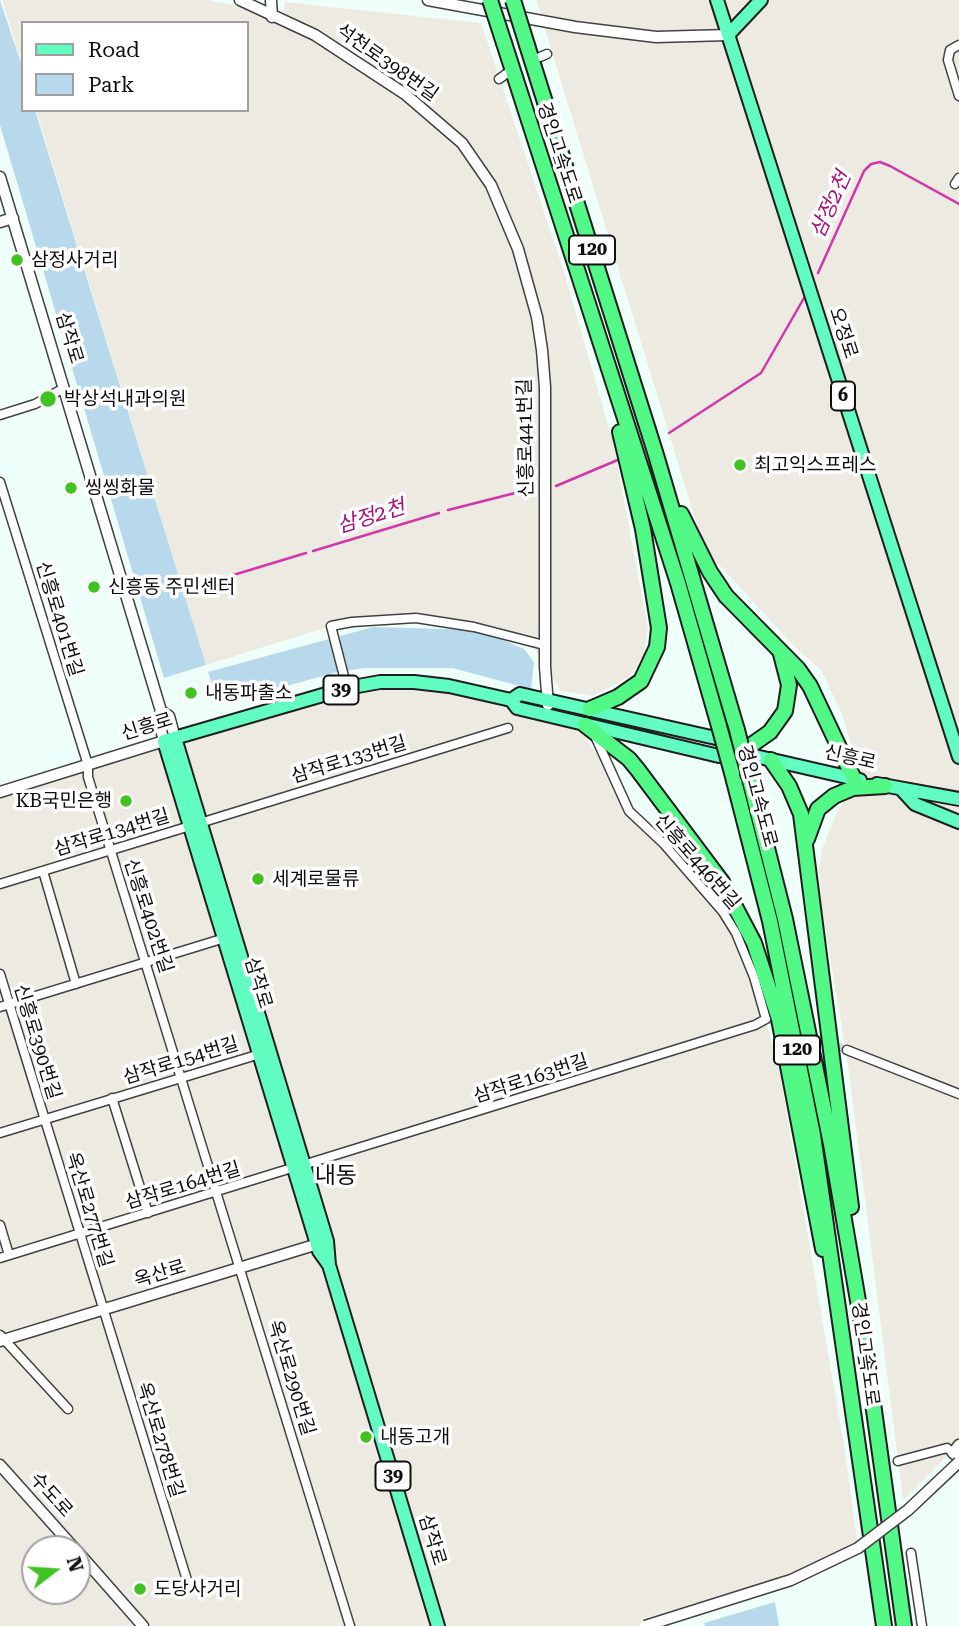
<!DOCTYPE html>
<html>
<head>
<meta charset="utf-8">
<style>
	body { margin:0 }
	#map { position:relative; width:959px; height:1626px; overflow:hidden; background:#effff9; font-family:"Roboto Serif",serif }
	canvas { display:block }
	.legend { position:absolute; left:21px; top:21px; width:228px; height:91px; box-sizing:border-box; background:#fff; border:2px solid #9f9f9f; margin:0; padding:9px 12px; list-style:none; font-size:21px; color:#0e0e0e }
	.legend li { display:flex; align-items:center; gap:14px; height:35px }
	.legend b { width:35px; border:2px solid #9f9f9f }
	.north { position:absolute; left:21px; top:1535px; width:70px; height:70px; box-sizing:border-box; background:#fff; border:2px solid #9f9f9f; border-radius:50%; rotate:73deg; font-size:19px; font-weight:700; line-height:28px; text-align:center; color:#0e0e0e }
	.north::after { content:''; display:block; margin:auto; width:24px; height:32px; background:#40c321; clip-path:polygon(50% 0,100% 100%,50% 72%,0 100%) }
</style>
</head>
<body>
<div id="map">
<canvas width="959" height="1626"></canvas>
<ul class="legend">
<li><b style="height:9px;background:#61fdc1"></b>Road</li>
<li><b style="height:19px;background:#b7d9eb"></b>Park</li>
</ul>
<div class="north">N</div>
</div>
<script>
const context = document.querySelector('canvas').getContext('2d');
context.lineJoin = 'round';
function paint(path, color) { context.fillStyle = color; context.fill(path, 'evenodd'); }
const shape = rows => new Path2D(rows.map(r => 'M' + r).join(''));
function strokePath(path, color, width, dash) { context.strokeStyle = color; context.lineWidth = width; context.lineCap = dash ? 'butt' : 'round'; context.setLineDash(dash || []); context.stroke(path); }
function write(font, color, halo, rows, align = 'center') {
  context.font = font + ' "Roboto Serif","Noto Sans KR",serif'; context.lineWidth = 7; context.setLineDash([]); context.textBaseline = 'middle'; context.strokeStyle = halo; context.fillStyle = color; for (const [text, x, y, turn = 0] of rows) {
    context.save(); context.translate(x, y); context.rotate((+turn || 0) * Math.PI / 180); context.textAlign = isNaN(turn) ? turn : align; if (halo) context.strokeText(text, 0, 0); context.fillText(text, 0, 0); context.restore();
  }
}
const industrial = shape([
	[2,0,208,0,245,8,281,26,285,2,481,23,564,272,613,442,648,628,644,654,629,677,593,696,561,691,532,645,497,633,388,616,331,626,206,665,36,110,247,110,247,23,23,23,23,68],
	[536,0,959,0,959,1444,903,1500,848,1065,822,909,819,870,822,849,837,812,853,788,884,786,859,771,842,714,821,670,795,647,709,554,701,538],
	[449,686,544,708,584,736,607,768,629,811,723,912,754,977,779,1068,845,1451,858,1548,791,1580,644,1626,0,1626,0,792,347,688],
	[35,1549,77,1549,77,1591,35,1591]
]);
const green = shape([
	[0,0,23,69,23,110,35,110,206,665,164,678,0,125],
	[373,627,480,630,524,649,534,662,531,689,452,668,366,668,337,672,219,705,208,672],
	[775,1602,779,1626,705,1626,704,1623]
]);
const stream = shape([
	[818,273,864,171,871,164,880,162,890,166,959,204],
	[669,433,761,373,804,298],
	[556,486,620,459],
	[448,510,535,488],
	[313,551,439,513],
	[187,589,306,553]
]);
const minorTunnel = shape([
	[771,1020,847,1050]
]);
const minor = shape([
	[959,45,950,50,948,60,959,96],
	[540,57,547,54],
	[499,79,506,74],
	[955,184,959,178],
	[0,415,35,404,64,388],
	[0,482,88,765,88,777,350,1626],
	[347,688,331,626,352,622,416,618,474,627,544,645],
	[595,736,629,811,663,843,723,912,736,933,754,977,766,1019],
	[200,823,508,728],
	[43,871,76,984],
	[0,884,190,826],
	[0,974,187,1580],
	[0,1007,228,937],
	[847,1050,959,1094],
	[112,1098,148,1213],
	[0,1133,260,1054],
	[303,1165,755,1025,766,1019],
	[0,1225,9,1255],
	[0,1258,295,1167],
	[0,1335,68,1409],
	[898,1461,947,1448,953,1453],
	[911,1553,922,1626]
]);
const tertiary = shape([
	[240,0,315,35,405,94,462,143,491,185,518,249,537,317,542,350,545,387,545,667,548,705],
	[271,0,272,17],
	[428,0,575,27,656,37,728,35],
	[0,177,161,711,158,719,164,741,0,792],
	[0,222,13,218],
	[161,711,169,716,175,738],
	[0,1341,321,1243],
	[959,1445,953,1453,959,1457],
	[0,1465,75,1549],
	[77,1551,143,1626]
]);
const primary = shape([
	[717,0,959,757],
	[728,35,761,0],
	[511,700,520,694,720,739,733,751,860,780],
	[175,738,327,1241,329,1265,438,1626],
	[877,784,959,799],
	[902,790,915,804,959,822],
	[329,1265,319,1251,164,741,347,688,380,682,414,682,449,686,511,700,517,708,719,756,733,751]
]);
const motorway = shape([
	[504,43,678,583,719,726],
	[527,45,656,455,737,730],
	[681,514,710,572,726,596,798,669,810,686,854,779],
	[590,709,618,697,641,681,657,647,659,628,643,529,620,432],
	[585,725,629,759,638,770,722,882,754,943,779,1019,823,1249],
	[740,753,770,732,785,711,789,685,781,654],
	[771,760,789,786,801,814,851,1207],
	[732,773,770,921,813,1135,884,1626],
	[749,777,785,919,831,1144,862,1324,904,1626],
	[807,839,818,809,834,796,853,788,885,786]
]);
const tertiaryBridge = shape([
	[645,1626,791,1580,858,1548,908,1510,959,1462]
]);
const motorwayBridge = shape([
	[490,0,504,43],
	[513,0,527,45],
	[719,726,732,773],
	[737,730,749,777]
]);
const markers = [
	[17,260,7,"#40c321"],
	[48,399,9,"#40c321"],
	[740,465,7,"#40c321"],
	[71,488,7,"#40c321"],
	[94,587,7,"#40c321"],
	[191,693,7,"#40c321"],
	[126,801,7,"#40c321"],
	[258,879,7,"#40c321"],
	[366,1437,7,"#40c321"],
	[140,1589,7,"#40c321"]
];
const shields = [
	[592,250,46],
	[843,396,24],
	[341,690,35],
	[797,1050,46],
	[393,1476,35]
];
const shieldNames = [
	["120",592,250],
	["6",843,396],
	["39",341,690],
	["120",797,1050],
	["39",393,1476]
];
const streetNames = [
	["석천로398번길",387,63,35],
	["경인고속도로",559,153,72],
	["오정로",843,333,72],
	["삼작로",69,338,73],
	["신흥로441번길",526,438,-91],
	["신흥로401번길",59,619,73],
	["신흥로",147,727,-17],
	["신흥로",850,758,13],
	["삼작로133번길",349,760,-17],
	["경인고속도로",757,796,75],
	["삼작로134번길",112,833,-17],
	["신흥로446번길",697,862,49],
	["신흥로402번길",148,916,72],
	["삼작로",258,983,73],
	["신흥로390번길",37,1042,73],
	["삼작로154번길",181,1061,-17],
	["삼작로163번길",531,1079,-18],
	["삼작로164번길",183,1186,-17],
	["옥산로277번길",89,1210,73],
	["옥산로",160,1274,-17],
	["경인고속도로",865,1354,82],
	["옥산로290번길",291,1378,73],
	["옥산로278번길",160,1440,73],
	["수도로",51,1495,48],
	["삼작로",432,1540,73]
];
const poiNames = [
	["삼정사거리",31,260],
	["박상석내과의원",64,399],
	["최고익스프레스",754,465],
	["씽씽화물",85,488],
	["신흥동 주민센터",108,587],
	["내동파출소",205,693],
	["KB국민은행",112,801,"right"],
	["세계로물류",272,879],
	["내동고개",380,1437],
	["도당사거리",154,1589]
];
const waterNames = [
	["삼정2천",831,205,-66],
	["삼정2천",371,517,-17]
];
const quarterNames = [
	["내동",336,1176]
];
paint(industrial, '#edeae2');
paint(green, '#b7d9eb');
strokePath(stream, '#d236aa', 2.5);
strokePath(minorTunnel, '#cddbd6', 8, [8, 4]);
strokePath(minor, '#414141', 11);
strokePath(tertiary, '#414141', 13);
strokePath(primary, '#1f1f1f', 16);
strokePath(motorway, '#1f1f1f', 18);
strokePath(minor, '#fff', 8);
strokePath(tertiary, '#fff', 10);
strokePath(primary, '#61fdc1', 12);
strokePath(motorway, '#53f987', 14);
strokePath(tertiaryBridge, '#414141', 13, []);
strokePath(motorwayBridge, '#1f1f1f', 18, []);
strokePath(tertiaryBridge, '#fff', 10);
strokePath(motorwayBridge, '#53f987', 14);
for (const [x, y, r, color] of markers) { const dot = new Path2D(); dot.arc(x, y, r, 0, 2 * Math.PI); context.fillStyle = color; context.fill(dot); strokePath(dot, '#fff', 2.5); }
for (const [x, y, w] of shields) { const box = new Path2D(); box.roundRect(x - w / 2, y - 14.5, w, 29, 5); context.fillStyle = '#fff'; context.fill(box); strokePath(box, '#0e0e0e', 2); }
write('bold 18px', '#0e0e0e', null, shieldNames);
write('19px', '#0e0e0e', '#fff', streetNames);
write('19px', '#0e0e0e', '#fff', poiNames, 'left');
write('italic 21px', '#a4127a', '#fff', waterNames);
write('23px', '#0e0e0e', '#fff', quarterNames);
</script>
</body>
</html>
